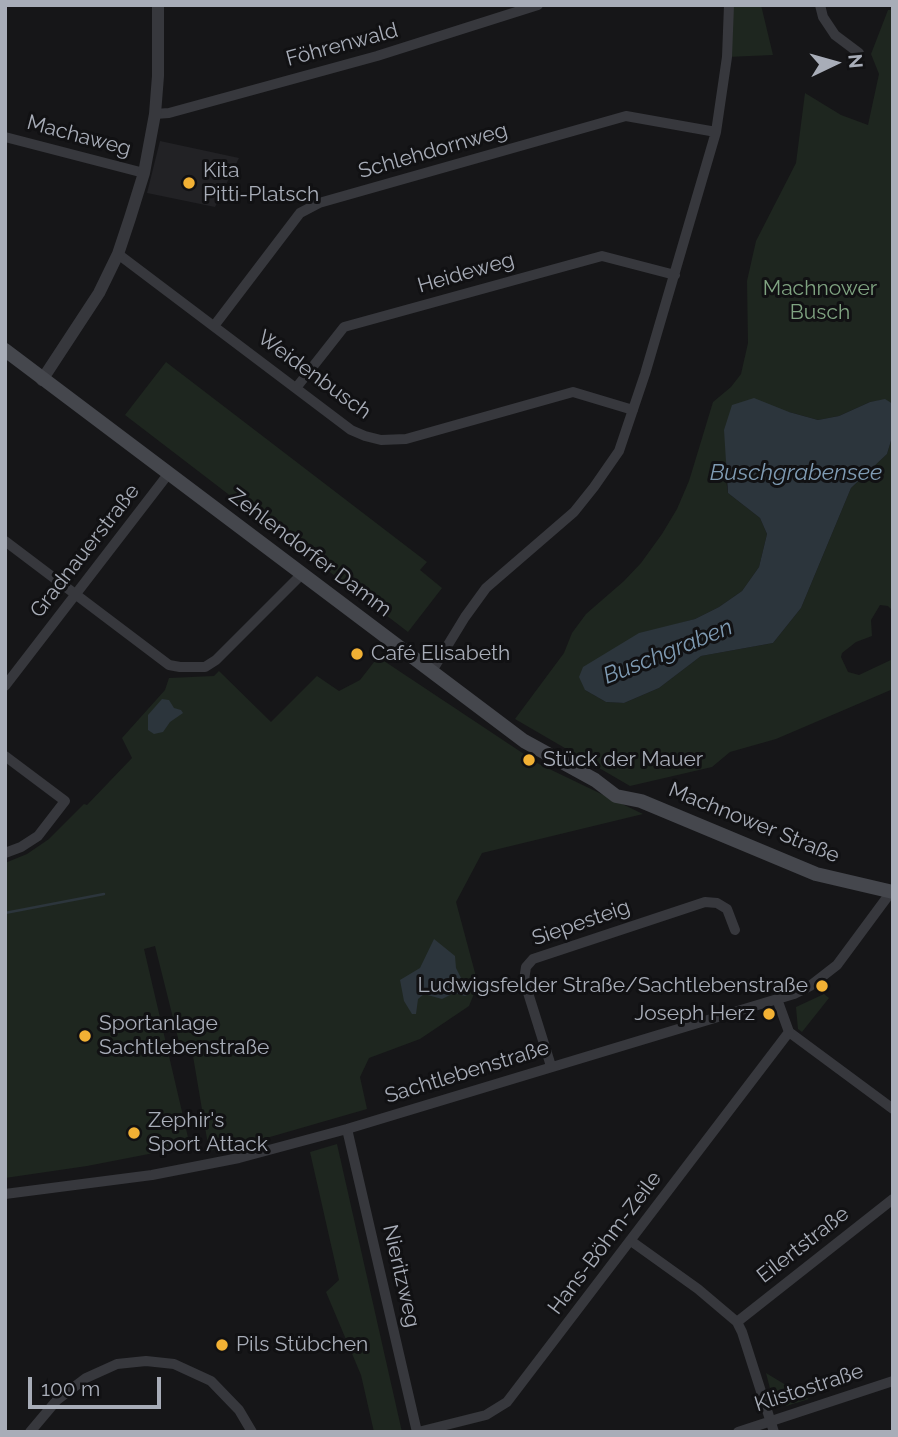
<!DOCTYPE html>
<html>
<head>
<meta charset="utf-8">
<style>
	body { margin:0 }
	#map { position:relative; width:898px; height:1437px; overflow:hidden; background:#161618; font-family:Raleway,sans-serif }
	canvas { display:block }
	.frame { position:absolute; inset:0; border:7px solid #a8adb8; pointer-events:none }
	.north { position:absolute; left:800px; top:28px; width:70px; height:70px; -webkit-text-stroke:5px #111113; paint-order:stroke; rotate:85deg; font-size:19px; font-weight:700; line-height:28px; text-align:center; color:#a8adb8 }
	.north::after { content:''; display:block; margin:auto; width:24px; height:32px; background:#a8adb8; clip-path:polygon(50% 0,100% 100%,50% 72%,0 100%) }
	.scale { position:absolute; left:28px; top:1377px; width:133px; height:32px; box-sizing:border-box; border:4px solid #a8adb8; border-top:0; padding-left:9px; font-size:21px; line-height:24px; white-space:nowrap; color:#a8adb8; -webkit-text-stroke:5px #111113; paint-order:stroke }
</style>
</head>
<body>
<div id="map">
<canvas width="898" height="1437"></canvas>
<div class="frame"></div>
<div class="north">N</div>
<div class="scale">100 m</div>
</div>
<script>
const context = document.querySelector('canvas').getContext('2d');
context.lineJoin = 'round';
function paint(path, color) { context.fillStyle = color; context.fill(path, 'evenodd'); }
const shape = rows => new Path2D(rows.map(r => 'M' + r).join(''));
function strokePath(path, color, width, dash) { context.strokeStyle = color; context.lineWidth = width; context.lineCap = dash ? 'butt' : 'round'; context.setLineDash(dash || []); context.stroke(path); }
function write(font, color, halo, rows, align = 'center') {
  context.font = font + ' Raleway,sans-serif'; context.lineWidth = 6; context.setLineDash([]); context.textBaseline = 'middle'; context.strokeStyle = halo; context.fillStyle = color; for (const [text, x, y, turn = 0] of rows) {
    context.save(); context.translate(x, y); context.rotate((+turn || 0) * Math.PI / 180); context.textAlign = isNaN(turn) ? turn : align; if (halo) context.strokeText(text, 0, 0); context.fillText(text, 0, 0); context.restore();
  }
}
const built = shape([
	[160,141,239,158,215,207,147,193]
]);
const green = shape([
	[729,5,761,5,773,55,727,57],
	[888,10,893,10,893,404,885,400,870,402,839,416,818,420,789,412,725,473,728,493,760,518,767,534,759,567,742,591,719,607,695,619,677,624,585,685,585,690,606,702,624,703,659,688,701,656,773,643,801,608,851,488,887,454,893,434,893,611,888,606,880,605,871,620,872,636,856,642,842,653,841,657,848,672,859,675,893,659,893,689,776,739,730,752,712,767,630,786,515,719,564,653,572,633,586,614,624,581,641,563,662,534,677,509,689,481,713,402,731,387,741,374,748,343,747,281,756,241,796,163,805,93,841,115,868,125,879,74,871,54],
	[166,362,427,562,420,570,442,588,408,632,125,415],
	[378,657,539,764,643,814,482,853,456,902,478,984,469,1006,420,1039,369,1058,360,1077,367,1109,263,1139,209,1151,193,1056,180,1046,155,946,144,949,190,1146,87,1166,5,1178,5,863,27,854,49,839,84,804,87,805,132,758,122,738,165,690,169,678,214,676,219,671,271,722,317,676,339,691,360,680],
	[824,994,829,998,802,1032,798,1029,796,1007],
	[337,1144,402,1432,374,1432,361,1375,326,1292,339,1280,310,1152],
	[766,1373,809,1399,786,1406,777,1404,773,1400]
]);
const water = shape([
	[754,398,789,412,818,420,839,416,870,402,885,399,893,404,893,434,887,454,851,488,801,608,773,643,701,656,659,688,624,703,606,702,585,690,579,677,583,667,639,633,695,619,719,607,742,591,759,567,767,534,760,518,728,493,724,430,732,405],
	[162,699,169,700,174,708,181,710,183,713,170,722,163,732,154,734,148,730,148,715],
	[434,939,455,956,456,968,469,994,465,996,454,993,442,999,424,994,418,999,416,1014,412,1014,404,1001,400,980,420,968]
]);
const stream = shape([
	[5,913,104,894]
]);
const minor = shape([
	[820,5,823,17,835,35,859,53],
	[155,114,169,113,377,56,538,5],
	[5,137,144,173],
	[118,254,351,430,365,436,381,440,406,439,573,392,633,410],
	[214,326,300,213,319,203,626,116,716,132],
	[296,388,344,327,602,256,675,275],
	[5,541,169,665,180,667,205,667,216,660,302,574],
	[432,671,465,617,486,588,574,512,594,487,619,451,645,374,716,132,727,57,729,5],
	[5,686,169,473],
	[5,756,65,801,38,836,21,847,5,853],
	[777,999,789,1032,893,1109],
	[551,1066,524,980,526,967,533,959,705,902,717,903,727,909,735,930],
	[347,1129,417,1432],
	[5,1194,152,1175,239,1158,347,1129,794,994,810,986,837,965,891,892],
	[631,1241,698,1289,737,1322,742,1332,774,1432],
	[737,1322,893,1199],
	[30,1432,57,1400,86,1378,117,1364,146,1361,174,1364,211,1381,239,1410,252,1432],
	[418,1432,486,1415,507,1402,789,1032],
	[738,1432,893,1381]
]);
const tertiary = shape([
	[42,380,99,293,118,254,130,218,144,173,155,114,158,76,158,5]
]);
const secondary = shape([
	[5,350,524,741,595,780,616,796,641,801,816,874,893,892]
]);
const markers = [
	[189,183,7,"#f2b134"],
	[357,654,7,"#f2b134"],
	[529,760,7,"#f2b134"],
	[822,986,7,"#f2b134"],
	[769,1014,7,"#f2b134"],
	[85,1036,7,"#f2b134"],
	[134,1133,7,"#f2b134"],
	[222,1345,7,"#f2b134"]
];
const streetNames = [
	["Föhrenwald",342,45,-15],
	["Machaweg",79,136,15],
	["Schlehdornweg",433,151,-16],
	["Heideweg",466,273,-16],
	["Weidenbusch",314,375,36],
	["Gradnauerstraße",85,551,-52],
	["Zehlendorfer Damm",310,553,37],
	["Machnower Straße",754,823,22],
	["Siepesteig",581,923,-19],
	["Sachtlebenstraße",467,1072,-17],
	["Hans-Böhm-Zeile",605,1243,-53],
	["Eilertstraße",803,1245,-38],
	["Nieritzweg",401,1276,77],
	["Klistostraße",809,1388,-18]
];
const poiNames = [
	["Kita",203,171],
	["Pitti-Platsch",203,195],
	["Café Elisabeth",371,654],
	["Stück der Mauer",543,760],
	["Ludwigsfelder Straße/Sachtlebenstraße",808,986,"right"],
	["Joseph Herz",755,1014,"right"],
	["Sportanlage",99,1024],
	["Sachtlebenstraße",99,1048],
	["Zephir's",148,1121],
	["Sport Attack",148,1145],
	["Pils Stübchen",236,1345]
];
const parkNames = [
	["Machnower",820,289],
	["Busch",820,313]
];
const waterNames = [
	["Buschgrabensee",796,473],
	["Buschgraben",668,652,-22]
];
paint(built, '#222225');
paint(green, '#1e261f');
paint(water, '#2c353c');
strokePath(stream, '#2c353c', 2.5);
strokePath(minor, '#37383d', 10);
strokePath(tertiary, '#37383d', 12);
strokePath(secondary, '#45474d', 14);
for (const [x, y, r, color] of markers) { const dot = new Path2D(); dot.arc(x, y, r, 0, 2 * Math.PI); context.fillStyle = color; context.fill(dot); strokePath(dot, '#111113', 2.5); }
write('21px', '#a8adb8', '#111113', streetNames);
write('21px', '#a8adb8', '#111113', poiNames, 'left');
write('21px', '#7fa381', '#111113', parkNames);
write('italic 23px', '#7f9bb3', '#111113', waterNames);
</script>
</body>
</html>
